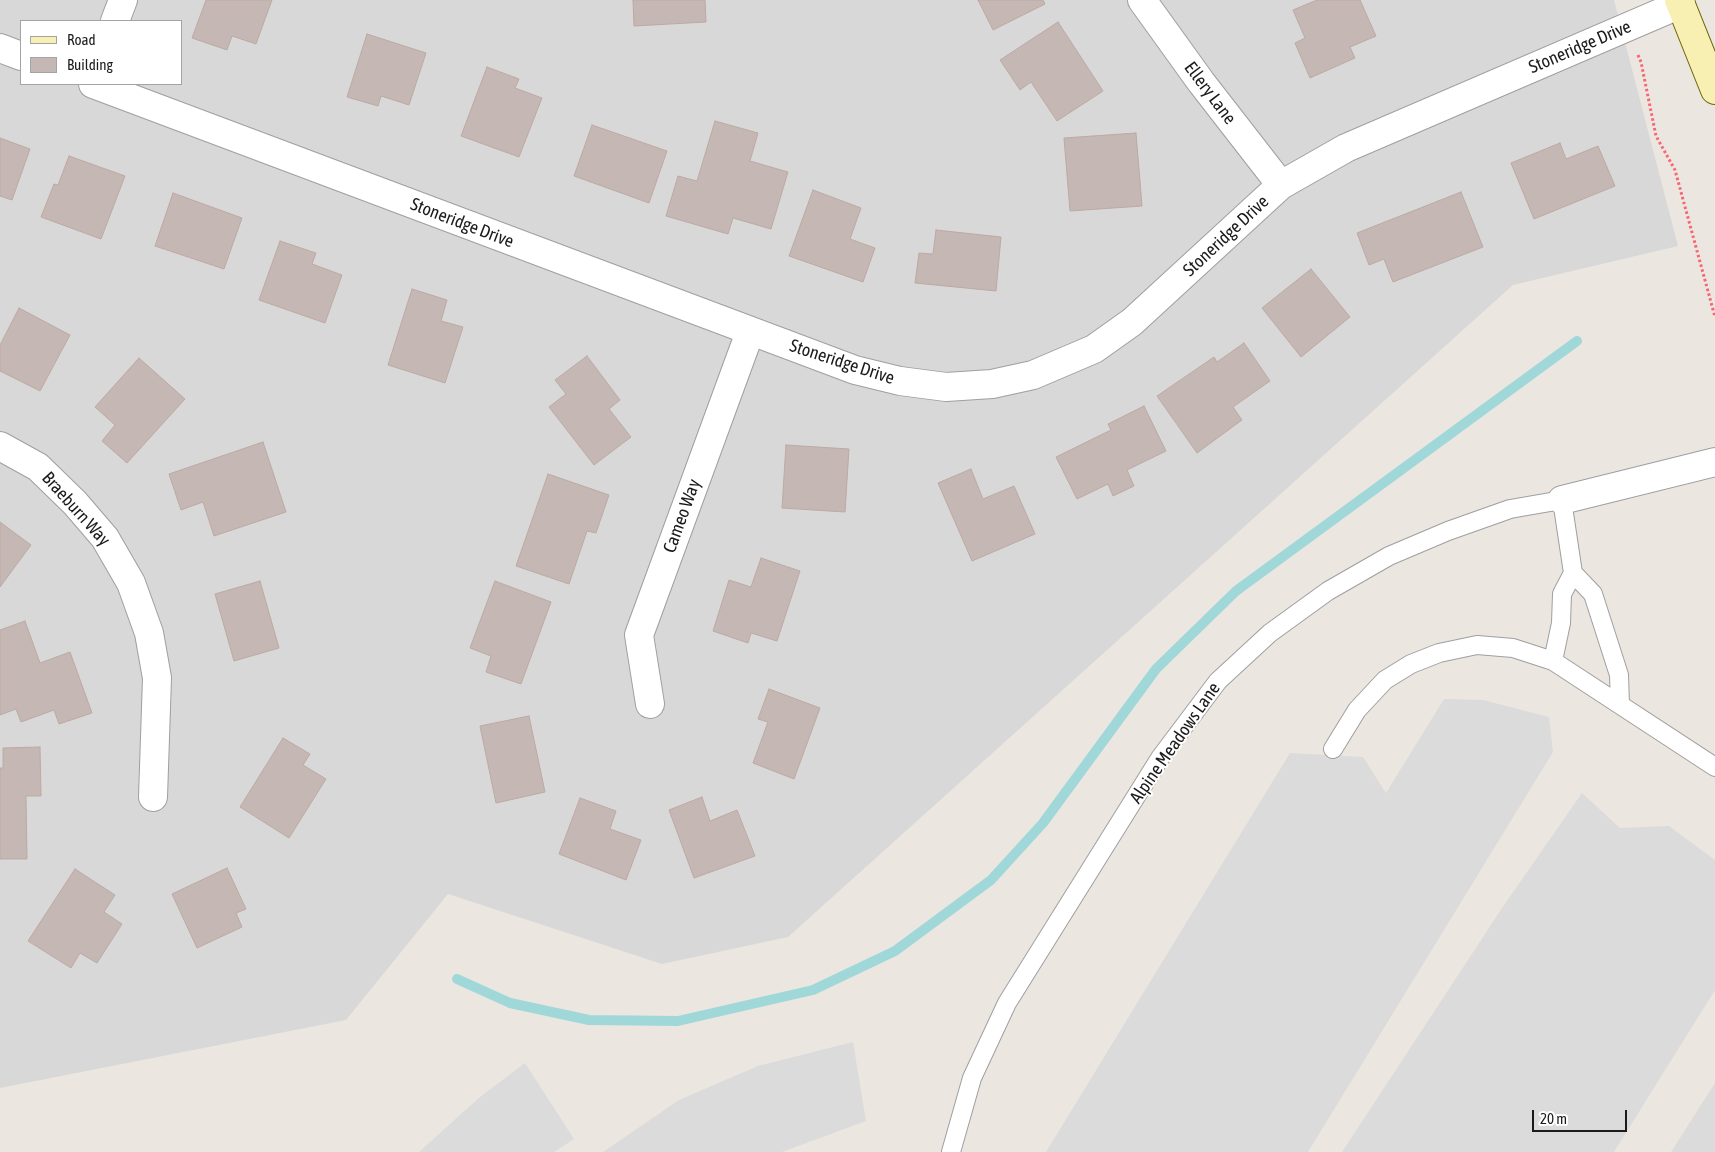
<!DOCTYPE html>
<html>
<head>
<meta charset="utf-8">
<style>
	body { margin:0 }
	#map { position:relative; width:1715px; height:1152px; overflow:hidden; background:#ece6e0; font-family:"Asap Condensed",sans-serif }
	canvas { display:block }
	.legend { position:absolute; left:20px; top:20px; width:162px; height:65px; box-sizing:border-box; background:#fff; border:1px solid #a4a4a4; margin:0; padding:6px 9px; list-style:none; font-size:15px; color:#1b1b1b }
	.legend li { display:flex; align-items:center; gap:10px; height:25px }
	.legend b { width:25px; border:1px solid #a4a4a4 }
	.scale { position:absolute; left:1532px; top:1110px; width:95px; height:22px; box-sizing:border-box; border:2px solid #1b1b1b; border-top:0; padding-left:6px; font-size:15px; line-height:18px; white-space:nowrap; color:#1b1b1b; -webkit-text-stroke:4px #fff; paint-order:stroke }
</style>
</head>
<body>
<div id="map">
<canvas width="1715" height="1152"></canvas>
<ul class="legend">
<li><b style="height:6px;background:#f8efb2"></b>Road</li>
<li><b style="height:14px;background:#c4b7b4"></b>Building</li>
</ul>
<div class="scale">20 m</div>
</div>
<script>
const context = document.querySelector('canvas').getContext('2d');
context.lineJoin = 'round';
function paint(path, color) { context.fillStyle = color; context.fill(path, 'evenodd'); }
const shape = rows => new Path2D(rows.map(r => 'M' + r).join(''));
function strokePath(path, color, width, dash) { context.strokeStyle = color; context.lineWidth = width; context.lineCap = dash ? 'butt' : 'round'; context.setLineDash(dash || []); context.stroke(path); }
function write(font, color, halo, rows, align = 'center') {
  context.font = font + ' "Asap Condensed",sans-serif'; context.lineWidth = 4; context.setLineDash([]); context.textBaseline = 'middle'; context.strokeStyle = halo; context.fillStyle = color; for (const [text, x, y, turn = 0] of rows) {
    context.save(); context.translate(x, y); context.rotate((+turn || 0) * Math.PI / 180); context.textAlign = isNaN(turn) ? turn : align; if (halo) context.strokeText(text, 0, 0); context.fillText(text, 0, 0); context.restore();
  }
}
const residential = shape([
	[0,0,1614,0,1678,246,1513,285,788,937,662,964,448,894,346,1020,0,1088],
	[21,21,181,21,181,84,21,84]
]);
const parking = shape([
	[1444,699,1483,700,1549,717,1553,752,1308,1152,1046,1152,1290,753,1363,757,1386,793],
	[1582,793,1620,828,1669,826,1715,860,1715,990,1614,1152,1342,1152,1502,908],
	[853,1042,866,1121,782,1152,603,1152,679,1100,758,1066],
	[525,1063,574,1139,554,1152,419,1152,480,1097],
	[1715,1083,1715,1152,1671,1152]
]);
const stream = shape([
	[457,979,510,1003,589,1020,678,1021,813,990,895,951,991,880,1043,823,1156,669,1236,591,1577,341]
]);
const building = shape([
	[206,0,272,0,256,44,232,36,227,50,192,38,206,0],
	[633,0,705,0,706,22,634,26,633,0],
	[978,0,1043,0,1045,4,993,30,978,0],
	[1317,0,1360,0,1376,36,1350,47,1355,58,1310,78,1295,43,1305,38,1293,10,1317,0],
	[1058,22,1103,91,1057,121,1031,82,1020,90,1000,60,1058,22],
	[367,34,426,53,409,105,381,96,378,106,347,97,367,34],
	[487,67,519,79,515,88,542,98,519,157,461,136,487,67],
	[715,121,758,133,750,161,788,172,771,229,733,218,728,234,666,216,678,176,697,181,715,121],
	[592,125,667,151,649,203,574,176,592,125],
	[1136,133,1142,206,1070,211,1064,138,1136,133],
	[0,138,30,149,12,200,0,196,0,138],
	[1560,143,1566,159,1598,146,1615,186,1534,219,1511,163,1560,143],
	[69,156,125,176,101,239,41,217,54,184,58,185,69,156],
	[813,190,861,208,850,239,875,248,863,282,789,256,813,190],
	[1461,192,1483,247,1393,282,1384,259,1369,265,1357,233,1461,192],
	[173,193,242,218,224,269,155,246,173,193],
	[936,230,1001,237,996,291,915,283,919,253,933,254,936,230],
	[280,241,316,253,312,264,342,275,325,323,259,300,280,241],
	[1311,269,1350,317,1301,357,1262,308,1311,269],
	[412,289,447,300,441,321,463,327,445,383,388,365,412,289],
	[19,308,70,335,40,391,0,371,0,345,19,308],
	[1244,343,1270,381,1233,407,1242,420,1197,453,1157,396,1214,357,1217,362,1244,343],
	[587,356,620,400,609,409,631,437,594,465,549,407,566,394,555,380,587,356],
	[139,358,185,399,127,463,102,441,115,425,95,407,139,358],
	[1144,406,1166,451,1127,470,1134,486,1113,496,1108,484,1077,499,1056,457,1111,430,1108,424,1144,406],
	[263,442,286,512,214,536,203,502,181,510,169,474,263,442],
	[786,445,849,449,845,512,782,508,786,445],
	[971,469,983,499,1014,486,1035,534,972,561,938,483,971,469],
	[548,474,609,495,596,533,587,531,569,584,516,566,548,474],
	[0,522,31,545,0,587,0,522],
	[761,558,800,571,777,641,751,633,748,643,713,631,729,580,751,587,761,558],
	[260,581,279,648,234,661,215,594,260,581],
	[495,581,551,602,521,684,486,672,491,656,470,648,495,581],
	[25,621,40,663,70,652,92,713,59,724,54,710,21,722,16,709,0,715,0,630,25,621],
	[769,689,820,708,794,779,753,763,768,722,758,719,769,689],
	[529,716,545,792,496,803,480,726,529,716],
	[283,738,310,754,303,765,326,779,289,838,240,807,283,738],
	[40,747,41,796,26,796,27,859,0,859,0,768,3,768,3,748,40,747],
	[702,797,710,821,737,810,755,856,694,878,669,810,702,797],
	[580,798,616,811,610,829,641,840,626,880,559,854,580,798],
	[227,868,246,909,236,913,242,927,197,948,172,894,227,868],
	[75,869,115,895,104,912,122,924,97,963,80,953,71,968,28,941,75,869]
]);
const path = shape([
	[1638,55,1641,62,1656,136,1675,170,1715,317]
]);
const lane = shape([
	[1553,661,1561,623,1562,594,1573,573],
	[1333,749,1357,710,1385,680,1411,664,1439,653,1477,645,1513,648,1553,661,1715,767],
	[951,1152,972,1078,1007,1003,1160,758,1218,681,1270,633,1328,591,1389,556,1448,531,1510,509,1562,500,1573,573,1593,594,1619,675,1620,704]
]);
const street = shape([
	[1142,0,1201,82,1281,185],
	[115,21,123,0],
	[0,48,21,56],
	[93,84,855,370,900,381,946,387,992,384,1033,375,1094,349,1132,322,1281,185,1346,148,1681,4],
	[0,446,38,467,75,503,105,538,131,583,149,633,157,678,153,797],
	[1562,500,1715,462],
	[650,704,639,635,750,332]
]);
const secondary = shape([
	[1679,0,1715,90]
]);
const streetNames = [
	["Stoneridge Drive",1580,47,-23],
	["Ellery Lane",1210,93,53],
	["Stoneridge Drive",462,223,21],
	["Stoneridge Drive",1226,236,-43],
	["Stoneridge Drive",842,362,18],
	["Braeburn Way",76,509,48],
	["Cameo Way",682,516,-70],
	["Alpine Meadows Lane",1175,743,-55]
];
paint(residential, '#d9d8d8');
paint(parking, '#dbdbdb');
strokePath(stream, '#a0d8da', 10);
paint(building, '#c4b7b4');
strokePath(building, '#bdaaa3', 1);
strokePath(lane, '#9f9f9f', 20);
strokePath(street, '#9f9f9f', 30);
strokePath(secondary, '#6d6506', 30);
strokePath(path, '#f76672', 3, [2.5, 2.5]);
strokePath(lane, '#fff', 18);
strokePath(street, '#fff', 28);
strokePath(secondary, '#f8efb2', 28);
write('18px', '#1b1b1b', '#fff', streetNames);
</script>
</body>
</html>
